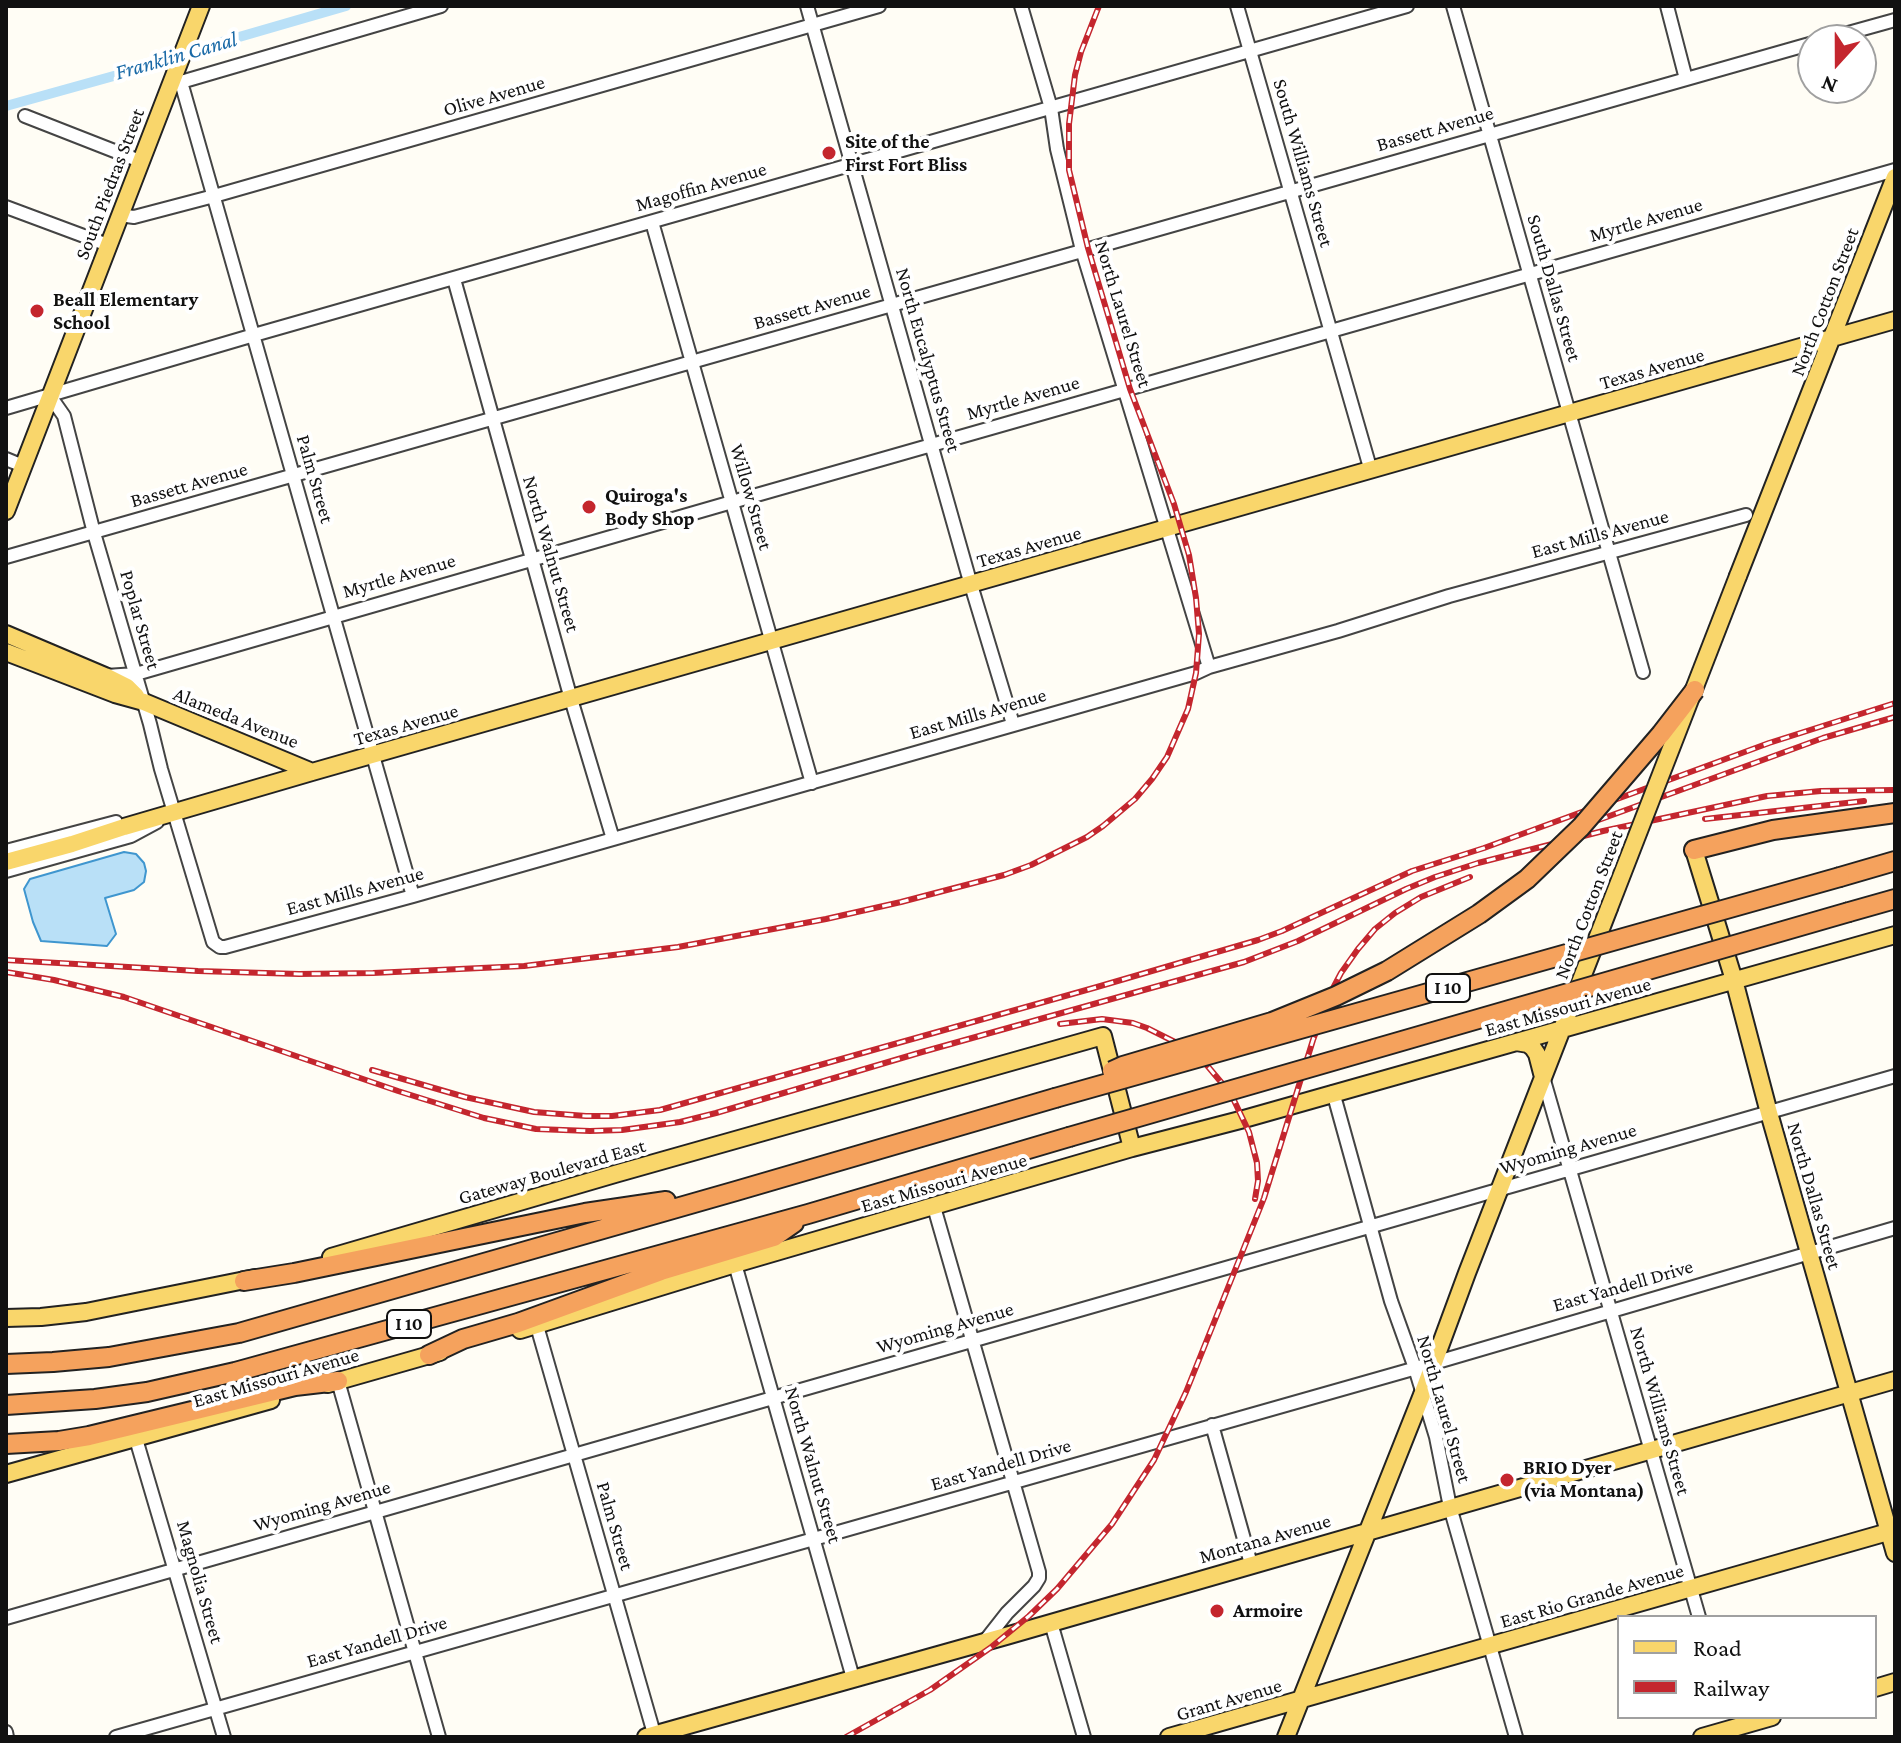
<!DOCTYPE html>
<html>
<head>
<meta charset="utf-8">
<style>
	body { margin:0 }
	#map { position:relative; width:1901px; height:1743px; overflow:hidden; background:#fffdf5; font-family:"Crimson Pro",serif }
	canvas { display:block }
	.frame { position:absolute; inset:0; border:8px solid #111; pointer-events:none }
	.legend { position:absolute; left:1617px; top:1615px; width:260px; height:104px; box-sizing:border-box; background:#fff; border:2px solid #a0a0a0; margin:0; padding:10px 14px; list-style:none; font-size:24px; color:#111 }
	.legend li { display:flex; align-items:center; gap:16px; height:40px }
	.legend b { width:40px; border:2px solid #a0a0a0 }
	.north { position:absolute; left:1797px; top:24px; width:80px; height:80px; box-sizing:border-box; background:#fff; border:2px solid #a0a0a0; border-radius:50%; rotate:201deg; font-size:22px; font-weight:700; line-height:32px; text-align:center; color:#111 }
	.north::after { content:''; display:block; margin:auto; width:28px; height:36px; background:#c4262e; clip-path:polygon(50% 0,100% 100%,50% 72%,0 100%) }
</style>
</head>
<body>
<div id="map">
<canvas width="1901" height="1743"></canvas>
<div class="frame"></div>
<ul class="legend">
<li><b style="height:10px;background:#f9d66b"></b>Road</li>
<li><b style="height:10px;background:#c4262e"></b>Railway</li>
</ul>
<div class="north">N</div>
</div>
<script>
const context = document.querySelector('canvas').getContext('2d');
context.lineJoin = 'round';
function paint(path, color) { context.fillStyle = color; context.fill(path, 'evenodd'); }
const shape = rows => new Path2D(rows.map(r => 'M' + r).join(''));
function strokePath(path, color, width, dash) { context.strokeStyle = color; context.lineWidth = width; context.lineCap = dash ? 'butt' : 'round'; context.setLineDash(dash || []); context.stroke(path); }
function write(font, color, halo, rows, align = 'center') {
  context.font = font + ' "Crimson Pro",serif'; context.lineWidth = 8; context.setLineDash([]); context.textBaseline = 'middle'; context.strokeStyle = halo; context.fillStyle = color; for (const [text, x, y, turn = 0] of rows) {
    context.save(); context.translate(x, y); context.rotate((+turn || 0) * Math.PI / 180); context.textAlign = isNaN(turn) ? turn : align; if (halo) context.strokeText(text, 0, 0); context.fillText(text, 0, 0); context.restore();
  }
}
const water = shape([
	[124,852,136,854,144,863,146,871,144,882,134,890,105,898,116,934,107,946,41,941,33,922,24,889,30,879,124,852]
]);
const canal = shape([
	[6,106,164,62,208,46,346,6]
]);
const minor = shape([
	[807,6,971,585,1013,724],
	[1021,6,1051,108,1057,149,1082,250,1209,667],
	[1237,6,1371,471],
	[1453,6,1643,672],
	[1667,6,1686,79],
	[1823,40,1895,20],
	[173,78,181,82,413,896],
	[181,82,441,6],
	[25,116,140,161],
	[6,207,108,245],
	[119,215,134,217,214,196,879,6],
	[652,222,812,783],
	[454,279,571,699,613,839],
	[50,396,64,416,94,533,150,724,161,769,213,942,220,947,225,947,413,896,1196,673,1209,667,1338,631,1449,596,1746,515],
	[6,408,254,335,1407,6],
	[6,459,23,466],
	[6,557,1813,43],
	[106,676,136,674,732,502,1895,170],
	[6,851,116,822],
	[6,871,131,836,157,822],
	[1543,1077,1699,1617],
	[1333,1092,1391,1301,1415,1368,1436,1437,1450,1507,1516,1737],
	[934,1207,1039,1572,1039,1578,1034,1586,1007,1613,985,1641],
	[735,1264,853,1678],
	[537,1326,655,1737],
	[338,1381,439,1737],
	[1212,1425,1251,1564],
	[136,1439,224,1737],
	[6,1618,1895,1076],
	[1051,1623,1084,1737],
	[6,1732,7,1737],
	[116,1737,1434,1363,1895,1228]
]);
const major = shape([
	[6,511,201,6],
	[1738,576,1895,177],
	[6,634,105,676,127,687,136,696],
	[6,652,115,694,144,702,312,772],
	[1694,850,1734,980,1769,1113,1895,1553],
	[6,862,72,844,124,827,312,772,1895,320],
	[1516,1042,1528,1044,1533,1048,1537,1054,1543,1077],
	[331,1257,615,1174,1103,1036,1132,1148],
	[6,1318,41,1317,86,1312,255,1278],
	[520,1330,735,1264,1132,1148,1244,1119,1895,935],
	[328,1384,440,1352],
	[6,1474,271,1400],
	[1875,1688,1895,1682],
	[646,1737,1006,1636,1895,1380],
	[1169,1737,1895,1530],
	[1286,1737,1422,1395,1467,1273,1609,908],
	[1702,1737,1772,1717]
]);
const highway = shape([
	[1694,850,1773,830,1895,813],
	[1840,877,1895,861],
	[1849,912,1895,899],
	[244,1281,294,1273,585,1213,666,1201],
	[429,1355,463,1339,518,1323,661,1271,774,1237,794,1223],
	[6,1364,53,1362,109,1357,239,1333,736,1191,1055,1098],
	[6,1405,95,1399,147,1392,235,1372,808,1214,1069,1137],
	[6,1444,59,1441,89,1436,295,1386,338,1381]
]);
const rail = shape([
	[1705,819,1864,801],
	[1582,826,1823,738,1895,717],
	[6,960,198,971,299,974,373,973,524,966,678,947,826,919,901,902,1004,875,1031,865,1087,837,1103,826,1135,799,1152,779,1167,757,1188,709,1196,673,1199,634,1196,598,1189,555,1174,504,1130,389,1088,248,1069,170,1069,124,1075,75,1081,52,1099,6],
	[6,972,54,980,124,997,398,1091,484,1118,536,1129,590,1131,622,1130,680,1122,716,1113,922,1052,1244,962,1298,941,1406,889,1435,877,1478,863,1603,831,1767,796,1821,791,1895,790],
	[1060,1024,1102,1019,1133,1023,1147,1028,1179,1044,1205,1063,1231,1094,1249,1132,1257,1163,1258,1181,1255,1199],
	[372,1070,465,1097,534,1112,586,1116,612,1116,660,1110,1097,987,1258,940,1282,931,1412,871,1484,848,1769,743,1895,703],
	[846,1737,930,1690,990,1648,1029,1616,1057,1589,1112,1524,1154,1460,1186,1392,1264,1198,1313,1040,1331,992,1341,973,1358,949,1375,929,1395,913,1421,897,1470,877]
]);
const majorBridge = shape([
	[1609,908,1738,576]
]);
const highwayBridge = shape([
	[1112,1071,1123,1066,1272,1022,1336,996,1387,971,1479,914,1527,879,1581,827,1661,734,1695,690],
	[1055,1098,1840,877],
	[1069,1137,1849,912]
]);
const markers = [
	[829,153,8,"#c4262e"],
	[37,311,8,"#c4262e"],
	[589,507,8,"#c4262e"],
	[1507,1480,8,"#c4262e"],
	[1217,1611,8,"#c4262e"]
];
const shields = [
	[1448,988,44],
	[409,1324,44]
];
const shieldNames = [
	["I 10",1448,988],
	["I 10",409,1324]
];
const streetNames = [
	["Olive Avenue",494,96,-16],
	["Bassett Avenue",1435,129,-16],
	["South Williams Street",1303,163,74],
	["South Piedras Street",110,184,-69],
	["Magoffin Avenue",701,187,-16],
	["Myrtle Avenue",1646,220,-16],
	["South Dallas Street",1554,288,74],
	["North Cotton Street",1825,302,-69],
	["Bassett Avenue",812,307,-16],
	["North Laurel Street",1123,314,73],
	["North Eucalyptus Street",928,360,74],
	["Texas Avenue",1652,369,-16],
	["Myrtle Avenue",1023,398,-16],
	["Palm Street",315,479,74],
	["Bassett Avenue",189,485,-16],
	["Willow Street",751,497,74],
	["East Mills Avenue",1600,534,-15],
	["Texas Avenue",1029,547,-16],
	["North Walnut Street",551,554,74],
	["Myrtle Avenue",399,576,-16],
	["Poplar Street",140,620,74],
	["East Mills Avenue",978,714,-16],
	["Alameda Avenue",236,718,22],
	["Texas Avenue",406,725,-16],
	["East Mills Avenue",355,891,-15],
	["North Cotton Street",1589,905,-69],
	["East Missouri Avenue",1568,1007,-16],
	["Wyoming Avenue",1568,1149,-16],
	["Gateway Boulevard East",552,1172,-16],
	["East Missouri Avenue",944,1183,-16],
	["North Dallas Street",1814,1196,74],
	["East Yandell Drive",1623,1286,-16],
	["Wyoming Avenue",945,1328,-16],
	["East Missouri Avenue",276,1378,-16],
	["North Laurel Street",1444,1409,74],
	["North Williams Street",1660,1411,74],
	["North Walnut Street",813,1465,74],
	["East Yandell Drive",1001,1465,-16],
	["Wyoming Avenue",322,1506,-16],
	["Palm Street",615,1526,74],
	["Montana Avenue",1265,1539,-16],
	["Magnolia Street",200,1582,74],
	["East Rio Grande Avenue",1592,1596,-16],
	["East Yandell Drive",377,1642,-16],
	["Grant Avenue",1229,1700,-16]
];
const poiNames = [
	["Site of the",845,142],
	["First Fort Bliss",845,165],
	["Beall Elementary",53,300],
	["School",53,323],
	["Quiroga's",605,496],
	["Body Shop",605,519],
	["BRIO Dyer",1523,1468],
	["(via Montana)",1523,1491],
	["Armoire",1233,1611]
];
const waterNames = [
	["Franklin Canal",176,56,-16]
];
paint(water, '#b9e0f7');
strokePath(water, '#3f96cf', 2);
strokePath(canal, '#b9e0f7', 10);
strokePath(minor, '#444', 16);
strokePath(major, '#222', 20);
strokePath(highway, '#222', 22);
strokePath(minor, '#fff', 12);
strokePath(major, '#f9d66b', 16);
strokePath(highway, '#f5a25d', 18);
strokePath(rail, '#c4262e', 6);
strokePath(rail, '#fff', 3, [9]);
strokePath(majorBridge, '#222', 20, []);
strokePath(highwayBridge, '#222', 22, []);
strokePath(majorBridge, '#f9d66b', 16);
strokePath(highwayBridge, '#f5a25d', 18);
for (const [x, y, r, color] of markers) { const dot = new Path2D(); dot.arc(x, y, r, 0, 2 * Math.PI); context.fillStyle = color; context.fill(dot); strokePath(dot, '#fff', 3); }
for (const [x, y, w] of shields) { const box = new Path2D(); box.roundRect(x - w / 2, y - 14, w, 28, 6); context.fillStyle = '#fff'; context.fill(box); strokePath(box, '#111', 2); }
write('bold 18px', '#111', null, shieldNames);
write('20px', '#111', '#fff', streetNames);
write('bold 20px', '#111', '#fff', poiNames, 'left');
write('italic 22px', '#1768a6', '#fff', waterNames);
</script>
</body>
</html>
